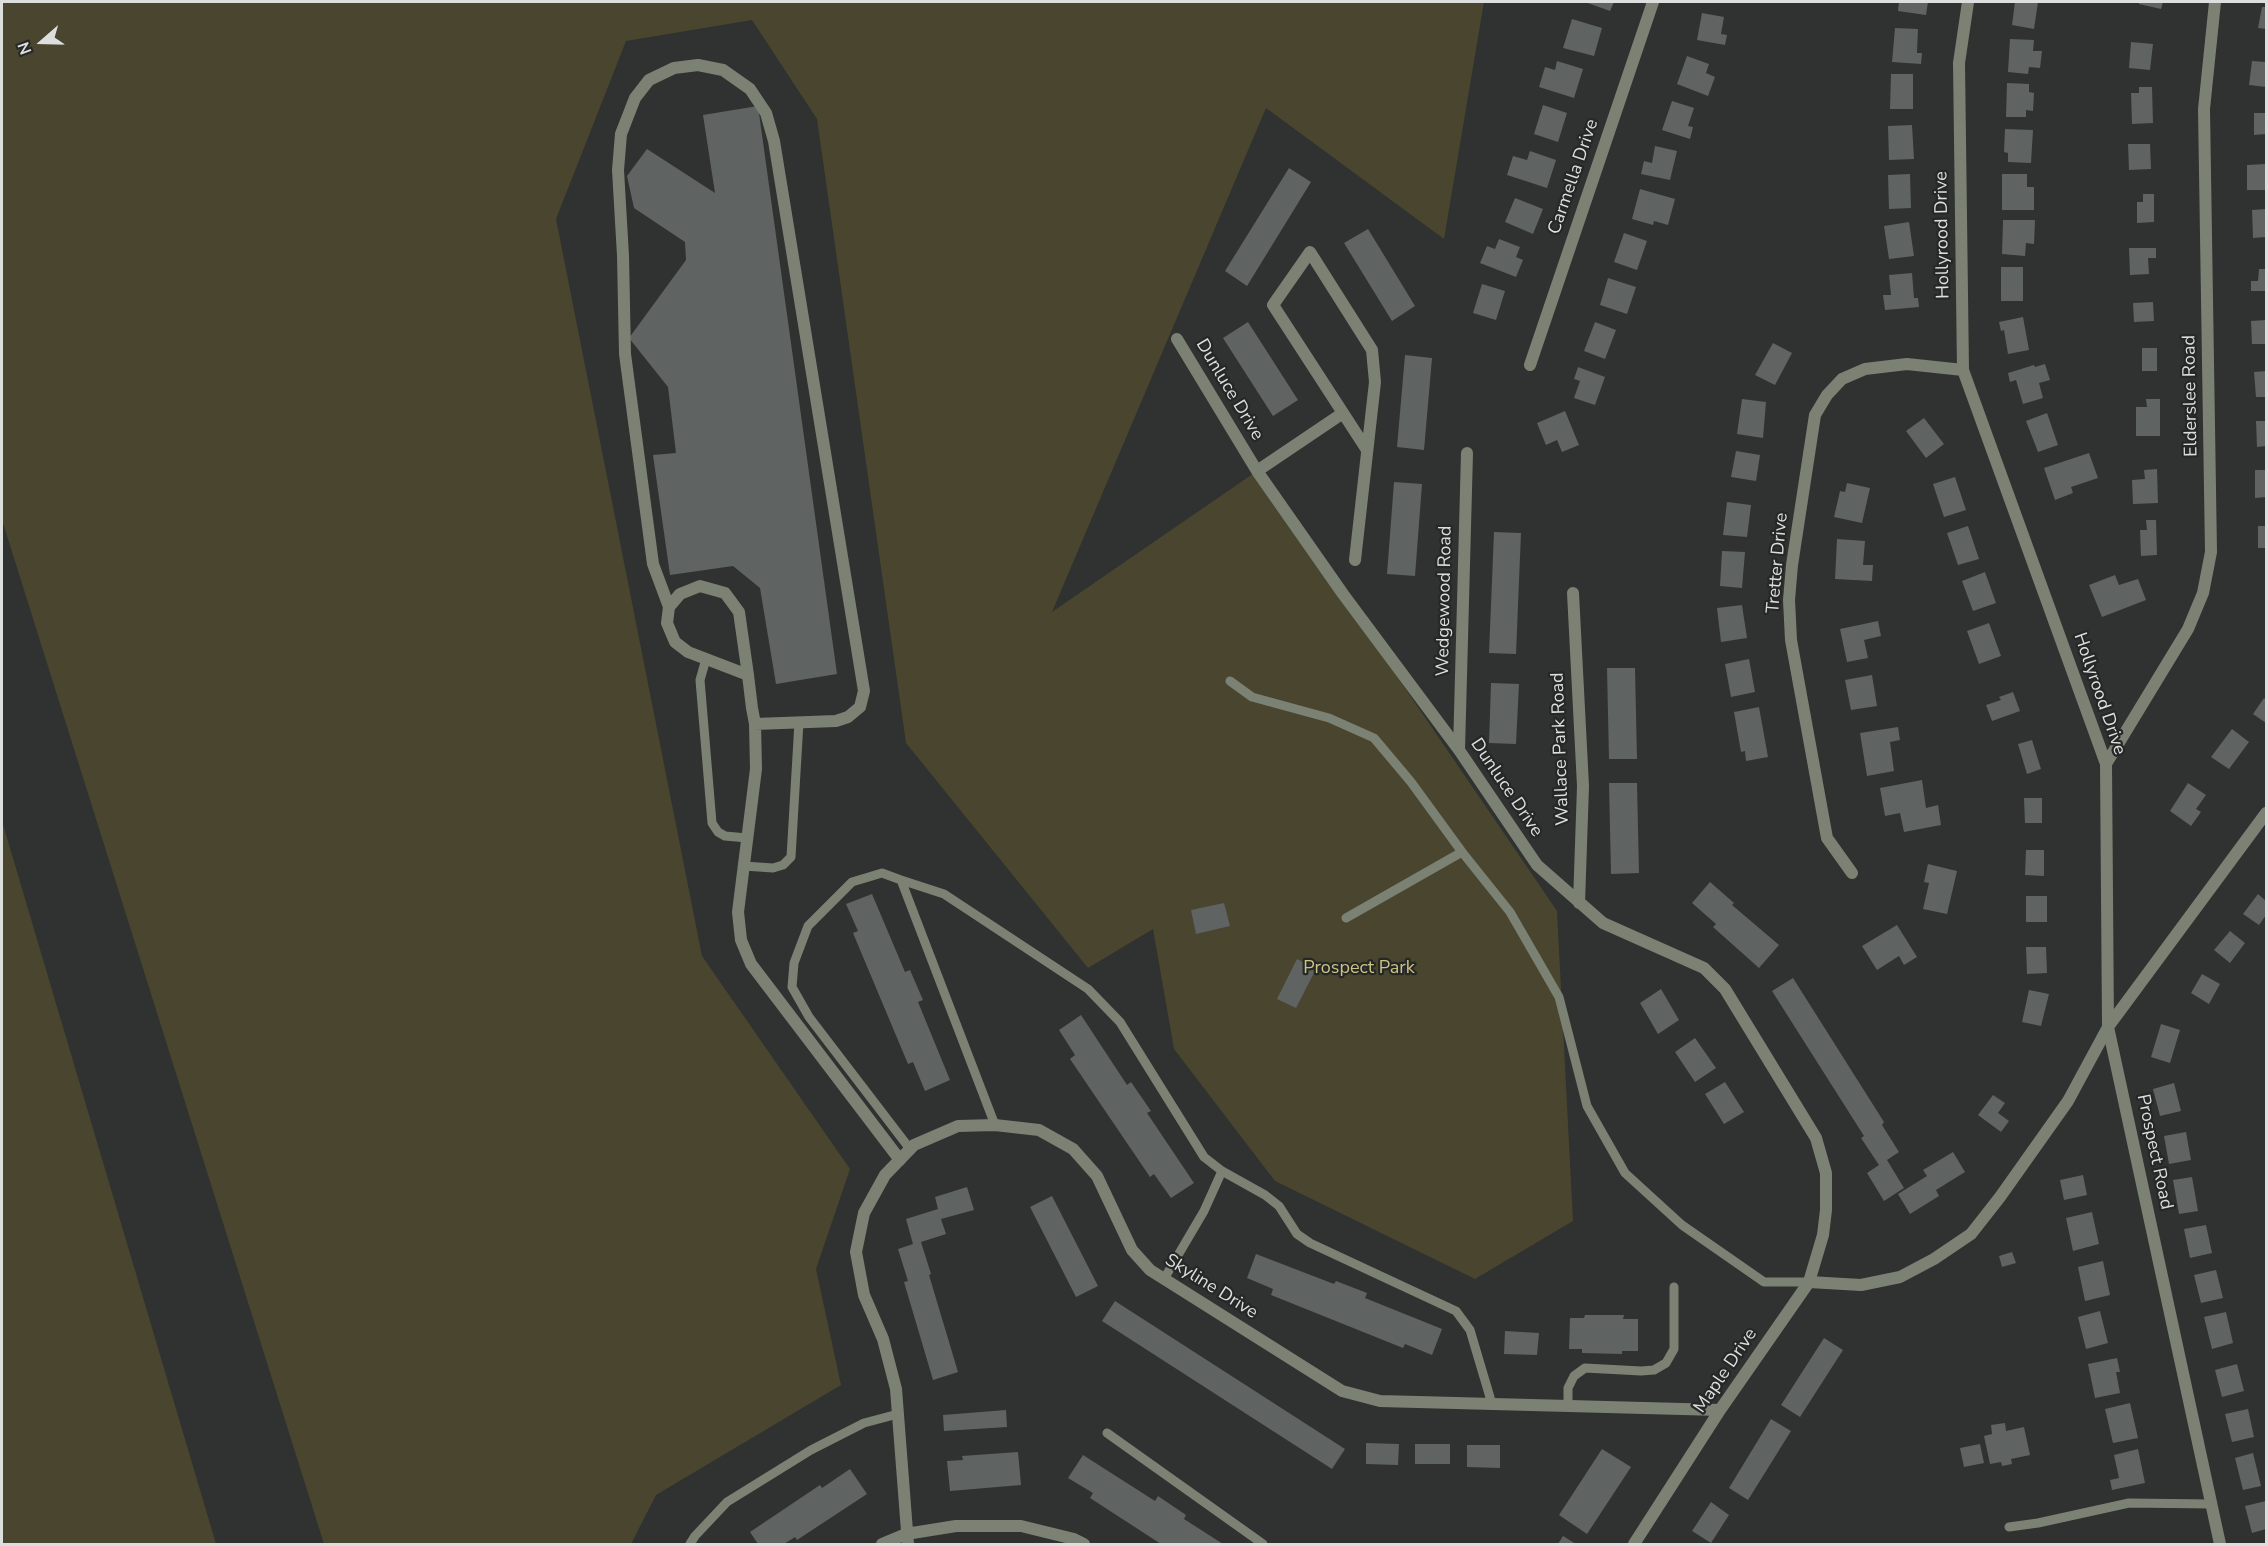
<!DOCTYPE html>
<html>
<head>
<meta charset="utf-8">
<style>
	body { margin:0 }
	#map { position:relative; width:2268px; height:1546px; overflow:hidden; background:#2f3230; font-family:"Nunito Sans",sans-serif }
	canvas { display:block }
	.frame { position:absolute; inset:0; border:3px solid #dddfde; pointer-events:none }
	.north { position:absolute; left:12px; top:12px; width:60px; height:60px; -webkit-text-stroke:4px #252826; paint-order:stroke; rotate:250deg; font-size:16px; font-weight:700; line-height:24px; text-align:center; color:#dddfde }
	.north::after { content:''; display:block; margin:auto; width:21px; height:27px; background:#dddfde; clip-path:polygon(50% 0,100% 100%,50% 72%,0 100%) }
</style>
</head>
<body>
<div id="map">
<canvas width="2268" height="1546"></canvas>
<div class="frame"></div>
<div class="north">N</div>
</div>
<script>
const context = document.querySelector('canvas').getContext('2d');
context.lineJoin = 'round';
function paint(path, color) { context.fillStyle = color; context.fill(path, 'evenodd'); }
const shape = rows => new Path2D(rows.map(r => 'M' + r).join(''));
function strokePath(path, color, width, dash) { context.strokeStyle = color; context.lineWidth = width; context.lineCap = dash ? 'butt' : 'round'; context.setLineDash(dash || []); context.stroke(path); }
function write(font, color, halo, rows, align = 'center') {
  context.font = font + ' "Nunito Sans",sans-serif'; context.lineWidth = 4.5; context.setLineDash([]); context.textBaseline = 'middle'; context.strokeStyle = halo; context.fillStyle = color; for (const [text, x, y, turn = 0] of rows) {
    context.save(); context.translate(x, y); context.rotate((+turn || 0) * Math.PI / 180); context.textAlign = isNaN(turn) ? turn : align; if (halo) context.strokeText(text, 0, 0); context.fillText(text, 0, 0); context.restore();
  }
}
const green = shape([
	[2,2,1484,2,1444,239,1266,108,1052,612,1257,471,1557,911,1573,1221,1475,1279,1275,1181,1174,1049,1153,929,1088,968,906,743,817,119,752,20,626,41,556,219,702,956,850,1169,816,1269,841,1385,656,1495,631,1544,324,1544,2,520],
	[2,821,216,1544,2,1544]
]);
const building = shape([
	[1585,2,1614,2,1610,11],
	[1899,2,1928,2,1926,15,1898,11],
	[2015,2,2038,2,2034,29,2012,25],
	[2139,2,2163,2,2161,9,2139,4],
	[2262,7,2266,7,2266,29,2258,28],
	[1702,13,1724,17,1721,34,1727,35,1725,45,1697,40],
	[1572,19,1602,28,1594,56,1563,48],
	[1895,28,1918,29,1917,53,1922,53,1921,64,1892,62],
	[2010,39,2034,40,2033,51,2042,51,2040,68,2029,67,2028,74,2008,72],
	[2131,42,2153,44,2150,70,2129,68],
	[1687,56,1709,64,1706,73,1715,77,1708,96,1677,84],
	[1557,61,1583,69,1574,98,1539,87,1545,67,1555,70],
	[2252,61,2266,62,2266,87,2249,85],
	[1891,74,1913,74,1913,109,1890,109],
	[2007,83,2029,84,2029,92,2034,93,2033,111,2026,110,2026,117,2006,117],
	[2139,87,2152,87,2153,123,2132,124,2131,93,2139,93],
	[1672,101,1694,108,1688,126,1693,127,1690,139,1662,130],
	[1543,105,1567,113,1558,142,1534,134],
	[758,106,837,674,776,684,760,588,733,566,670,575,653,455,676,453,668,387,629,338,686,260,685,242,634,208,627,176,647,149,715,193,703,115],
	[2254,113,2266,113,2266,134,2254,135],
	[1912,125,1914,159,1889,160,1888,126],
	[2005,129,2033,130,2031,163,2008,162,2008,153,2004,152],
	[2128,144,2150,144,2151,169,2129,170],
	[1655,146,1677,151,1670,180,1641,174,1644,161,1652,163],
	[1530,151,1556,160,1547,188,1507,175,1513,156,1527,160],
	[2266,164,2266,190,2247,190,2247,165],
	[1289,168,1311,182,1247,286,1225,271],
	[1910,174,1911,208,1889,209,1888,175],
	[2002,174,2027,174,2027,187,2034,187,2034,210,2002,210],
	[1640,189,1675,199,1668,225,1654,221,1653,225,1632,219],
	[2143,194,2154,194,2154,222,2137,223,2137,202,2143,202],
	[1515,198,1543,209,1533,234,1505,222],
	[2266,209,2266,237,2253,238,2252,210],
	[2003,220,2035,220,2034,244,2026,243,2025,256,2002,254],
	[1909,222,1914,256,1889,259,1884,226],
	[1368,229,1415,306,1392,321,1344,243],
	[1624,233,1647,241,1637,270,1614,262],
	[1499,239,1520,247,1516,257,1523,260,1516,277,1480,263,1487,246,1495,249],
	[2129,248,2156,248,2156,258,2148,258,2149,274,2130,275],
	[2001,267,2023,267,2023,301,2001,301],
	[2259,269,2266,269,2266,291,2251,291,2251,281,2258,281],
	[1912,273,1914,298,1918,298,1919,307,1885,310,1883,295,1891,295,1889,275],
	[1608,278,1636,287,1627,314,1600,305],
	[1482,284,1505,291,1496,320,1473,313],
	[2153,302,2154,321,2134,322,2133,303],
	[2023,317,2029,350,2008,354,2004,330,2001,331,1999,322],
	[2266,320,2266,344,2252,344,2251,321],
	[1248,322,1298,400,1273,416,1223,338],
	[1595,322,1616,330,1605,359,1584,351],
	[1773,343,1792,353,1775,385,1755,375],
	[2142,348,2157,348,2157,371,2142,371],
	[1405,355,1432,358,1424,450,1397,447],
	[2045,364,2050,380,2039,383,2043,398,2023,404,2016,380,2010,382,2008,373,2034,365,2035,367],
	[1578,367,1605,377,1595,405,1574,398,1580,381,1574,379],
	[2266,371,2266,397,2256,397,2254,372],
	[1742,399,1766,402,1763,438,1737,434],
	[2146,399,2160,399,2160,436,2136,436,2136,407,2147,407],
	[1565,411,1579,445,1562,452,1557,440,1546,445,1537,423],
	[2047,413,2058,445,2038,452,2026,421],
	[1924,418,1944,444,1926,458,1906,431],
	[2256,421,2266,421,2266,446,2257,447],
	[1736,451,1760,455,1756,481,1731,477],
	[2089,453,2098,478,2071,487,2073,493,2055,500,2044,468],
	[2157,469,2158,503,2133,504,2132,480,2145,479,2144,470],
	[2255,470,2266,470,2266,497,2255,498],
	[1955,477,1966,510,1944,517,1933,484],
	[1394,482,1422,484,1415,576,1387,574],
	[1847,483,1870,488,1862,523,1834,517,1840,491,1845,492],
	[1727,502,1751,505,1747,537,1723,535],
	[2146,520,2156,520,2157,555,2141,556,2140,530,2147,530],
	[1968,526,1979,559,1958,565,1947,533],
	[2258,526,2266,526,2266,548,2258,548],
	[1494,532,1521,533,1516,654,1489,653],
	[1837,539,1865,541,1863,565,1873,565,1872,581,1835,579],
	[1722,551,1745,552,1742,588,1720,586],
	[1985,572,1996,603,1973,611,1962,581],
	[2115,575,2119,585,2138,579,2146,600,2102,617,2089,585],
	[1742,605,1747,638,1721,642,1717,608],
	[1878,621,1881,636,1864,640,1868,658,1847,662,1840,629],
	[1989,623,2001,656,1979,664,1967,631],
	[1749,659,1755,692,1731,697,1725,664],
	[1607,668,1635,668,1637,759,1609,759],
	[1872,675,1877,706,1851,710,1845,680],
	[1491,683,1519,684,1516,744,1489,743],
	[2013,692,2020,711,1992,721,1986,705,2001,700,1999,697],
	[2264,698,2266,700,2266,723,2253,714],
	[1759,707,1768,757,1746,761,1745,751,1741,752,1734,712],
	[1898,727,1900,740,1890,742,1894,771,1867,776,1860,733],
	[2232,729,2249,742,2229,769,2211,757],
	[2032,740,2041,769,2027,774,2018,744],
	[1922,780,1926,808,1938,805,1941,825,1904,832,1900,813,1885,816,1880,788],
	[1609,783,1637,783,1639,873,1611,874],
	[2188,783,2206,795,2196,809,2201,812,2191,826,2170,811],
	[2024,798,2042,798,2042,823,2025,823],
	[2026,850,2044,850,2044,876,2025,875],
	[1928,864,1957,871,1947,914,1923,909,1929,883,1924,882],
	[1710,882,1734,903,1732,905,1779,945,1759,968,1713,927,1716,924,1692,903],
	[872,894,905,972,910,970,923,1000,918,1002,950,1080,925,1091,913,1062,908,1064,853,933,858,931,846,904],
	[2258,894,2266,901,2266,915,2259,925,2243,914],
	[2026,896,2047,896,2047,922,2026,922],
	[1224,903,1230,926,1196,934,1191,910],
	[1897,925,1917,957,1904,965,1899,956,1877,970,1862,946],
	[2230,931,2245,943,2230,963,2214,950],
	[2026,947,2046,947,2047,973,2027,974],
	[1297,959,1316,969,1296,1008,1277,999],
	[2202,974,2220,984,2209,1004,2191,993],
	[1793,978,1884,1122,1882,1125,1899,1152,1887,1160,1904,1188,1884,1201,1867,1173,1879,1165,1861,1138,1864,1136,1772,991],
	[1661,989,1679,1020,1658,1034,1640,1003],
	[2029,990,2049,994,2041,1026,2022,1022],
	[1081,1015,1127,1085,1131,1082,1151,1111,1147,1113,1194,1183,1171,1198,1154,1174,1150,1177,1070,1059,1075,1055,1059,1030],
	[2161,1024,2180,1030,2170,1063,2151,1057],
	[1695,1038,1716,1068,1695,1082,1675,1052],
	[1725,1082,1744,1112,1724,1124,1705,1094],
	[2174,1083,2181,1111,2160,1116,2153,1089],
	[1993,1095,2005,1103,1998,1113,2009,1121,2001,1132,1978,1115],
	[2186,1132,2191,1160,2169,1164,2164,1136],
	[1953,1152,1965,1172,1936,1190,1939,1196,1910,1214,1898,1194,1927,1176,1923,1170],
	[2083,1175,2087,1195,2064,1200,2060,1180],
	[2192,1177,2198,1211,2179,1214,2173,1180],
	[967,1187,974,1210,941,1219,946,1234,921,1242,931,1274,929,1275,958,1372,933,1380,904,1282,908,1281,898,1249,913,1244,906,1219,938,1209,935,1197],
	[1052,1196,1098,1286,1076,1297,1030,1207],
	[2092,1212,2099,1244,2073,1251,2066,1218],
	[2206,1225,2212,1253,2190,1258,2184,1229],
	[2012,1252,2016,1263,2002,1267,1999,1256],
	[1256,1254,1334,1284,1336,1281,1367,1293,1365,1298,1442,1329,1432,1355,1405,1344,1403,1348,1271,1295,1273,1289,1247,1278],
	[2103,1261,2110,1295,2085,1301,2078,1267],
	[2216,1270,2223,1298,2201,1303,2194,1275],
	[1115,1301,1345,1449,1332,1469,1102,1321],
	[2100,1311,2108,1343,2086,1349,2078,1317],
	[2226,1312,2233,1343,2212,1349,2204,1317],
	[1585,1315,1624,1315,1623,1319,1638,1319,1638,1351,1622,1351,1622,1354,1582,1353,1582,1349,1569,1349,1570,1318,1584,1318],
	[1505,1331,1539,1333,1537,1355,1504,1354],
	[1824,1338,1843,1350,1800,1417,1781,1405],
	[2117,1358,2120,1372,2116,1372,2120,1393,2095,1398,2088,1364],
	[2237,1364,2244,1391,2222,1397,2215,1370],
	[2130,1403,2138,1438,2113,1443,2105,1409],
	[2248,1409,2254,1437,2232,1442,2225,1414],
	[1006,1410,1007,1427,944,1431,943,1415],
	[1771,1419,1791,1431,1748,1500,1729,1488],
	[2005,1423,2006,1431,2024,1427,2030,1455,2011,1459,2012,1464,2002,1466,2001,1462,1990,1464,1984,1436,1992,1434,1991,1425],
	[1366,1443,1399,1444,1398,1465,1366,1464],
	[1415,1444,1450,1444,1450,1464,1415,1464],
	[1980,1444,1984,1463,1964,1467,1960,1448],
	[1467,1445,1500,1445,1500,1468,1467,1467],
	[1602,1449,1631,1467,1587,1534,1559,1515],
	[2138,1449,2145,1483,2112,1490,2110,1480,2119,1478,2114,1455],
	[1018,1452,1021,1485,950,1491,947,1461,963,1460,962,1456],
	[2253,1453,2261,1486,2243,1490,2235,1458],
	[1083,1455,1155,1501,1158,1496,1186,1515,1184,1519,1223,1544,1161,1544,1090,1498,1093,1493,1068,1478],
	[850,1469,867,1494,797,1540,795,1537,784,1544,758,1544,750,1532,820,1485,822,1488],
	[2266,1501,2266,1529,2252,1533,2245,1506],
	[1711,1502,1729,1515,1711,1543,1692,1531],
	[1563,1536,1576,1544,1558,1544]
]);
const service = shape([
	[706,659,700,680,712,823,718,832,725,836,747,838],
	[1230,681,1252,697,1329,718,1374,738,1411,782,1462,852],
	[744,866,773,868,783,865,791,857,799,722],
	[901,880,944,894,1088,989,1120,1022,1204,1157,1222,1171,1204,1211,1164,1279],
	[1346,918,1462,852,1510,912,1559,997,1587,1106,1625,1173,1682,1225,1764,1282,1809,1282],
	[910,1149,809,1017,792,987,794,963,808,926,852,882,882,873,901,880,995,1125],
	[1222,1171,1265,1195,1279,1206,1297,1234,1310,1243,1456,1311,1470,1330,1492,1404],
	[1568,1406,1568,1388,1574,1376,1585,1368,1641,1371,1654,1370,1666,1363,1674,1349,1674,1287],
	[1107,1433,1263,1544],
	[2009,1527,2038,1523,2129,1503,2211,1504],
	[690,1544,695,1536,727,1502,811,1450,864,1423,898,1414]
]);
const minor = shape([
	[1177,339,1257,471,1343,594,1459,750,1537,865,1603,923,1704,968,1725,989,1816,1138,1826,1173,1826,1210,1823,1235,1809,1282,1720,1410,1634,1544],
	[1530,365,1653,2],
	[1257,471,1343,413],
	[1355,560,1375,382,1372,350,1310,252,1273,305,1367,450],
	[1573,593,1583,786,1579,903],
	[669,607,653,564,625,354,623,256,618,170,621,134,635,98,649,80,674,68,698,65,723,70,750,89,766,113,774,141,864,691,860,707,848,717,836,721,755,724],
	[748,675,688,652,675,642,667,623,669,607,680,594,700,586,725,593,739,612,748,675,752,708,755,724,756,769,738,912,741,940,751,964,900,1160],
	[1459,750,1467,453],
	[2106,764,2188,629,2203,593,2211,552,2204,109,2215,2],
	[1852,873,1827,838,1791,640,1789,600,1792,565,1815,415,1827,395,1842,379,1865,369,1907,364,1963,370],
	[1809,1282,1861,1285,1900,1277,1934,1259,1971,1234,2000,1197,2068,1101,2108,1027,2106,764,1963,370,1959,63,1968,2],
	[882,1544,906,1534,956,1526,1021,1526,1074,1539,1084,1544],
	[908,1544,896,1389,883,1339,864,1295,856,1252,864,1213,885,1175,914,1145,958,1126,995,1125,1039,1130,1073,1149,1097,1176,1132,1250,1150,1270,1342,1391,1380,1401,1720,1410]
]);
const tertiary = shape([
	[2220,1544,2108,1027,2266,813]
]);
const streetNames = [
	["Carmella Drive",1574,177,-71],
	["Hollyrood Drive",1943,235,-91],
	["Dunluce Drive",1229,390,59],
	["Elderslee Road",2191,396,-91],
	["Tretter Drive",1778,563,-85],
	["Wedgewood Road",1445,601,-89],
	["Hollyrood Drive",2099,694,71],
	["Wallace Park Road",1561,749,-92],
	["Dunluce Drive",1506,788,56],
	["Prospect Road",2154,1152,78],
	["Skyline Drive",1211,1287,32],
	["Maple Drive",1726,1371,-56]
];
const parkNames = [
	["Prospect Park",1359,969]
];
paint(green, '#49452e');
paint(building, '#5f6362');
strokePath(service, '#7b8274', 9);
strokePath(minor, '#7b8274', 12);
strokePath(tertiary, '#7b8274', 12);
write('18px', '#dddfde', '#252826', streetNames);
write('18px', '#cec386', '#252826', parkNames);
</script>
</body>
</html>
